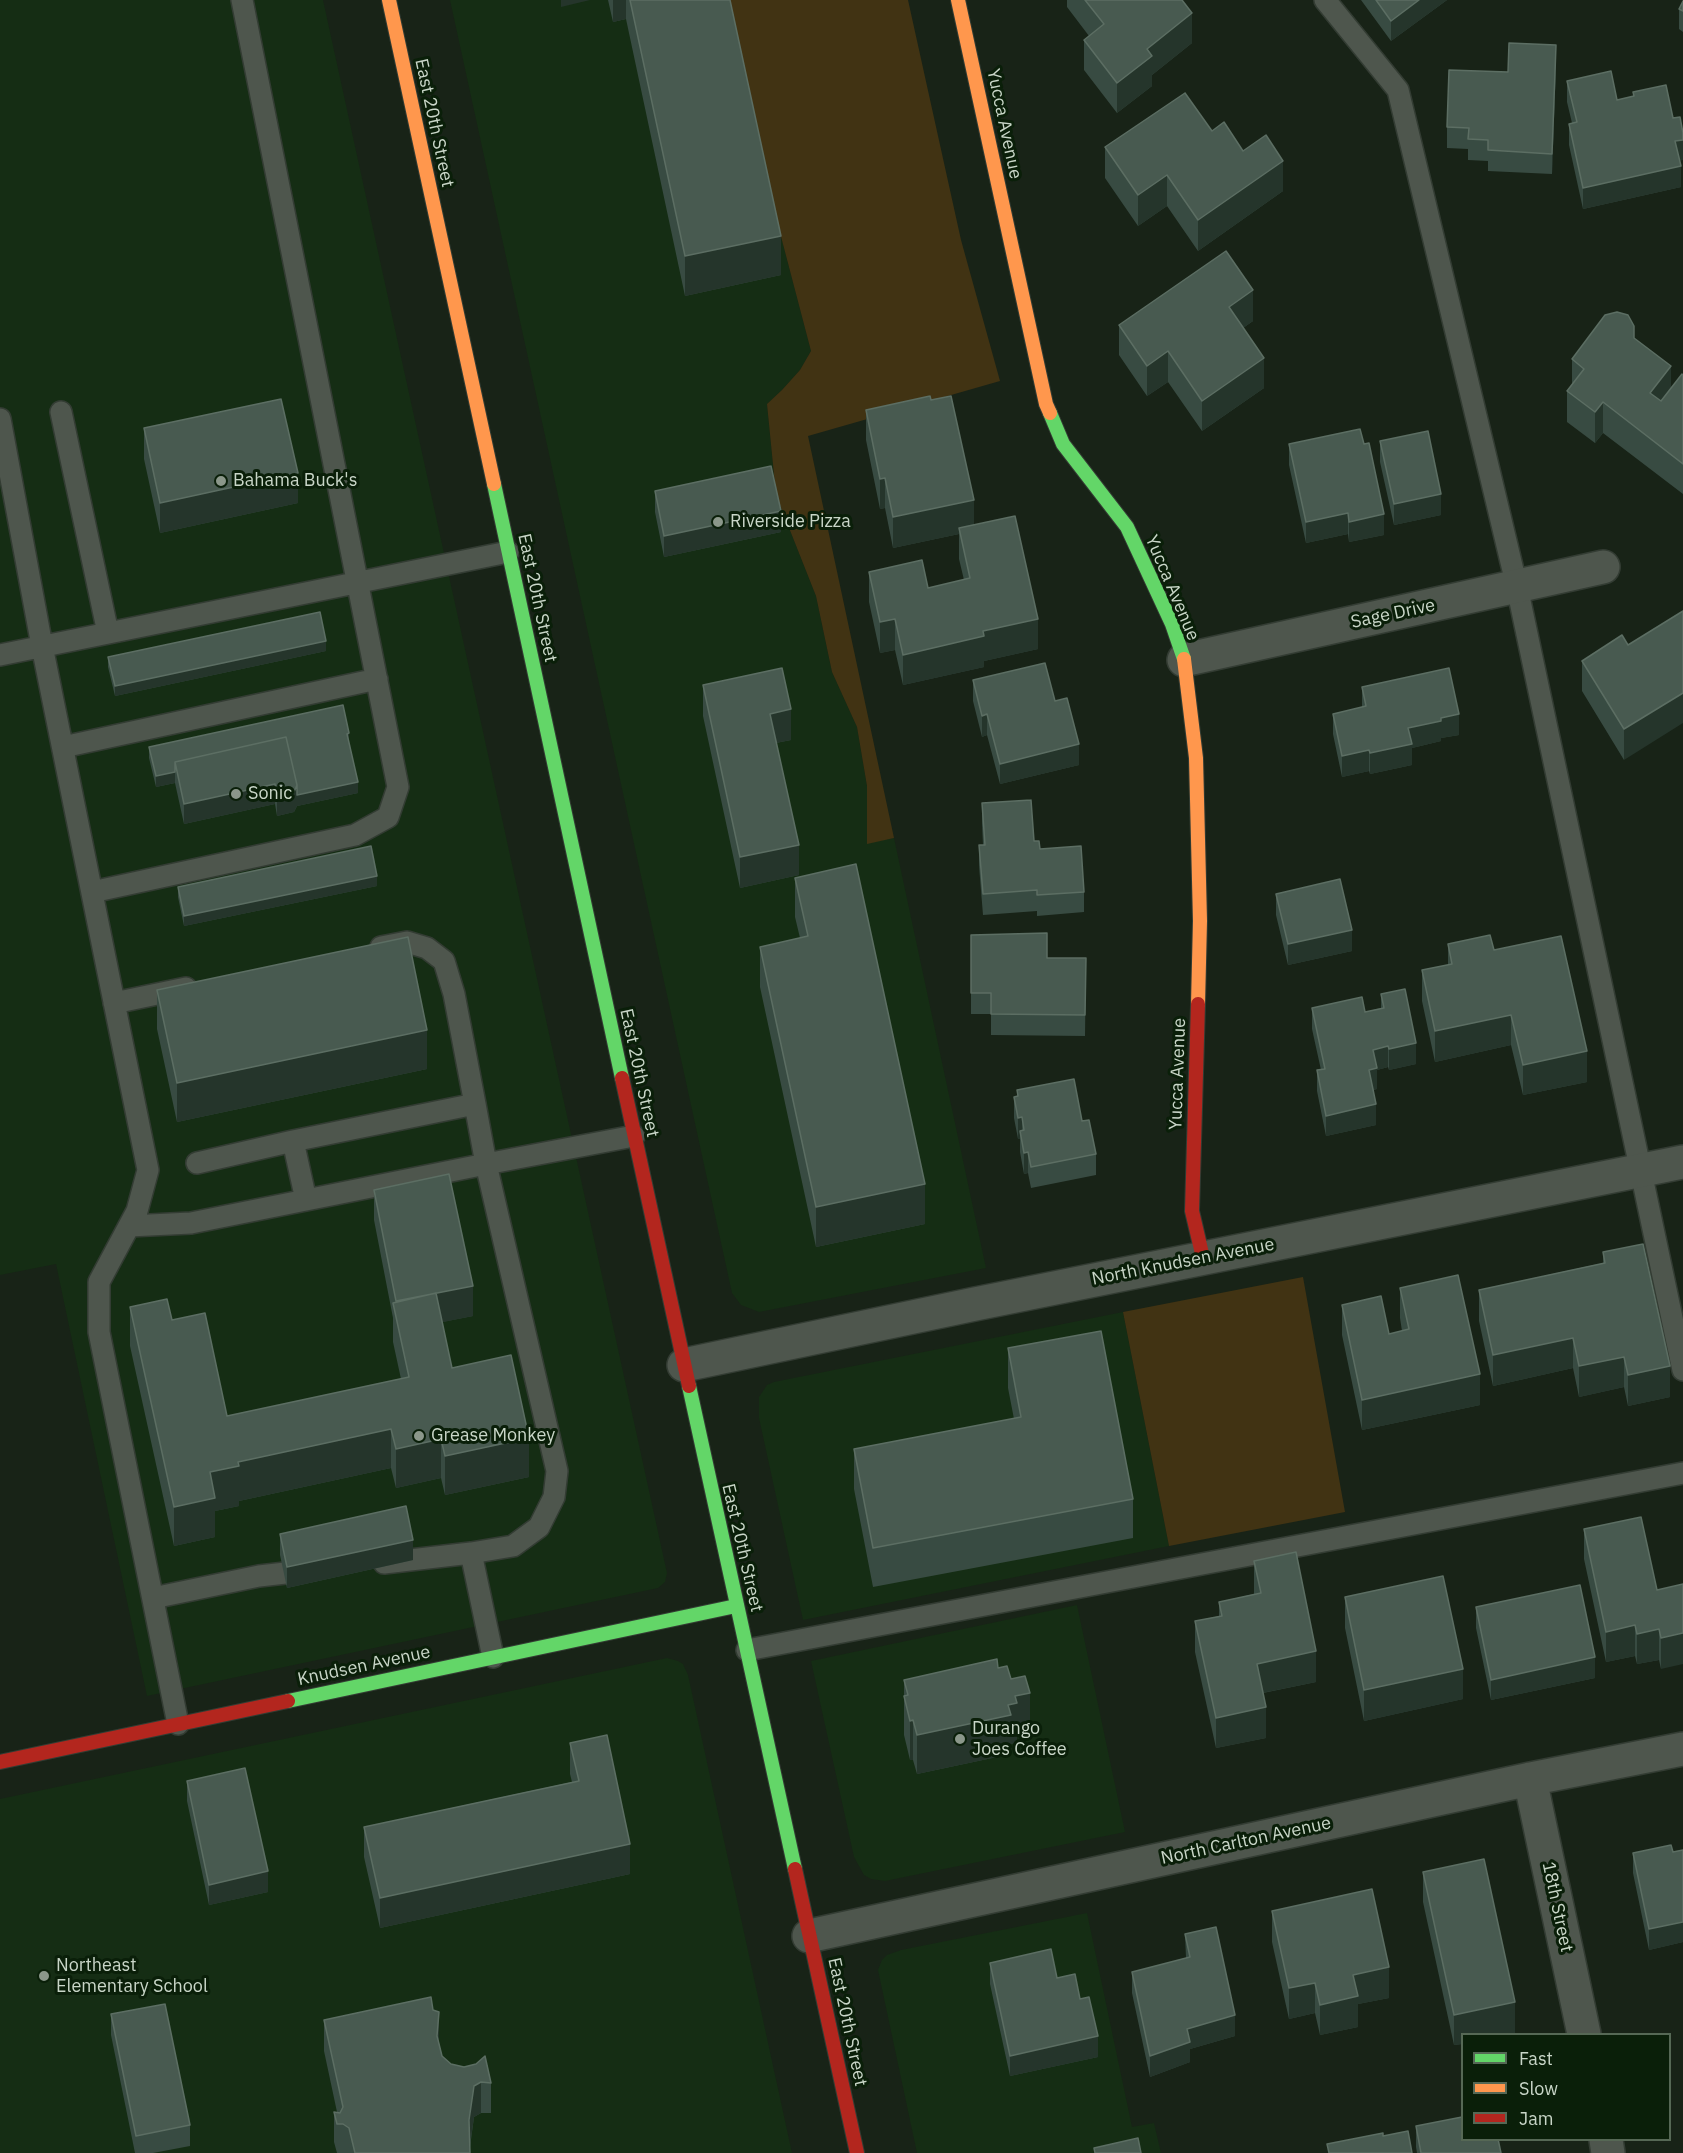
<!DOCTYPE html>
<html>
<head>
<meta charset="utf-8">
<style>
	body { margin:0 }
	#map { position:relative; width:1683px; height:2153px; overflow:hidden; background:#182317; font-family:"IBM Plex Sans",sans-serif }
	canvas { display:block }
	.legend { position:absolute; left:1461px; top:2033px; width:210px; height:108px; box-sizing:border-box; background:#0a1f09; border:2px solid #566855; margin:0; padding:8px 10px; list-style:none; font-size:18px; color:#c9d6c8 }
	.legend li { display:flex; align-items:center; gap:12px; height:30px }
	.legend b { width:30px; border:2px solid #566855 }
</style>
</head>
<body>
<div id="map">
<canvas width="1683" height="2153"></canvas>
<ul class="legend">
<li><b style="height:8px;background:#63d668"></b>Fast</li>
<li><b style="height:8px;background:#ff974d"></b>Slow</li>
<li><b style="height:8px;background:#b3261e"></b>Jam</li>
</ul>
</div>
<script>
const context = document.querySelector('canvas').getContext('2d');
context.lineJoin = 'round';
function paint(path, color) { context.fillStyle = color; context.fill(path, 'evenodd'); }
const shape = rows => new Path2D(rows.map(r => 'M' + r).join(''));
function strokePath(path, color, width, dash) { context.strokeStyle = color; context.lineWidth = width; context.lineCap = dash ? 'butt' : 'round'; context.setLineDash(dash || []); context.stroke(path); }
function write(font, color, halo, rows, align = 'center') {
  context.font = font + ' "IBM Plex Sans",sans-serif'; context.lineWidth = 6; context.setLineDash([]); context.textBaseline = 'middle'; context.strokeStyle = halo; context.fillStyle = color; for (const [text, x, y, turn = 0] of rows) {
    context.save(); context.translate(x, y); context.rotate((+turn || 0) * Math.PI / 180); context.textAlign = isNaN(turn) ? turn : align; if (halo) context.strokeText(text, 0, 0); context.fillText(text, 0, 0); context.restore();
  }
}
const built = shape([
	[0,0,323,0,667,1573,665,1582,658,1588,147,1696,56,1264,0,1275],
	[450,0,719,0,811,351,800,370,782,390,767,404,776,495,816,596,832,672,857,727,867,786,867,843,894,838,986,1268,759,1312,741,1305,732,1293],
	[1123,1312,1169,1546,803,1620,759,1418,759,1397,767,1385,774,1382],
	[1077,1605,1125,1832,885,1881,871,1879,864,1875,854,1857,811,1661],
	[667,1658,678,1661,683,1664,688,1675,792,2153,0,2153,0,1799],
	[1087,1913,1132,2127,1154,2123,1161,2153,917,2153,878,1970,882,1960,887,1955,901,1950]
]);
const green = shape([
	[719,0,908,0,961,240,1000,381,808,436,894,838,867,844,867,786,857,727,832,672,816,596,776,495,767,404,782,390,800,370,811,351],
	[1303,1277,1345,1512,1169,1546,1123,1312]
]);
const lane = shape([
	[1325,0,1398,90,1517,587,1683,1370],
	[61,412,108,633],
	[0,419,42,646,148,1170,137,1211,99,1282,99,1332,178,1724],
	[0,655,508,552],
	[63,747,377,679],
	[92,892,355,835,388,817,398,787,242,0],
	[381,947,407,942,427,948,444,961,454,994,475,1104],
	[114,1003,186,988],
	[197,1163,293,1141,306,1200],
	[129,1226,191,1223,486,1164,475,1104,293,1141],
	[384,1563,471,1553],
	[153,1598,259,1576,312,1570],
	[747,1650,1683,1473],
	[493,1657,471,1553,513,1546,539,1527,554,1497,557,1471,486,1164,634,1136]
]);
const street = shape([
	[1184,660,1603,567],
	[684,1365,975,1304,1683,1162],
	[1530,1779,1584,2034],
	[809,1936,1530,1779,1683,1749],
	[1606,2140,1608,2153]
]);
const fast = shape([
	[1050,413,1063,444,1127,527,1172,624,1184,659],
	[494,484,622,1078],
	[689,1386,795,1869],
	[288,1701,736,1606]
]);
const slow = shape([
	[389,0,494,484],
	[958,0,1046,404,1050,413],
	[1184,659,1196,758,1200,921,1198,1004]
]);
const jam = shape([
	[1198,1004,1192,1211,1203,1258],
	[622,1078,689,1386],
	[0,1762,288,1701],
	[795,1869,857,2153]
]);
const wall = shape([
	[608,0,730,0,781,275,685,296,626,19,613,22],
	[1067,0,1182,0,1192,43,1152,75,1152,86,1117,113,1084,70,1084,40,1089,36,1067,7],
	[1361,0,1447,0,1391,41],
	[1683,1,1683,32,1679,29,1679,9],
	[1556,65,1552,174,1488,171,1488,161,1468,160,1468,149,1447,148,1447,127,1508,72],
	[1567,81,1617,100,1633,96,1633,92,1680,161,1681,187,1583,209,1569,145,1569,124,1572,123,1567,102],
	[1212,131,1243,151,1283,191,1198,251,1167,206,1138,226,1105,178,1105,147],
	[1253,321,1243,328,1264,388,1202,431,1168,382,1147,396,1119,355,1119,325],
	[1634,338,1671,389,1683,375,1683,494,1603,433,1595,443,1567,422,1567,391,1572,385,1572,359],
	[931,400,974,525,1038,649,984,661,984,667,903,685,895,650,880,653,869,602,869,572,928,588,964,580,959,559,959,534,893,548,885,508,880,509,866,440,866,410],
	[144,428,298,503,160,533,144,459],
	[1380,441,1441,515,1394,525,1380,462],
	[1289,444,1384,535,1349,542,1348,534,1306,543,1289,465],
	[655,491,781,532,664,557,655,512],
	[1628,645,1624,760,1582,691,1582,661],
	[326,651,115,696,108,667,108,657],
	[973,680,1055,701,1079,765,1000,784,987,735,982,737,973,701],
	[703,685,791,740,776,743,799,875,740,888,703,716],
	[1362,687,1459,735,1441,738,1441,741,1412,748,1412,765,1370,774,1369,771,1342,777,1333,734,1333,714,1362,707],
	[349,744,358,793,297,806,294,812,277,816,275,804,184,824,175,783,156,787,149,758,149,747],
	[982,803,1034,841,1040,849,1084,892,1084,912,1037,916,1037,911,983,915,979,866,979,845,983,845,982,824],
	[795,878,925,1224,816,1247,760,987,760,947,800,938,795,917],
	[377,886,184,926,178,897,178,887],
	[1276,894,1352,951,1288,965,1276,915],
	[971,935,1047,958,1086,958,1085,1036,991,1035,991,1014,971,1014],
	[1448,944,1494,950,1587,1082,1523,1095,1511,1045,1435,1062,1422,1001,1422,970,1448,965],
	[157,990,427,1069,177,1122,157,1029],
	[1381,994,1416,1064,1389,1070,1388,1067,1377,1070,1377,1089,1373,1090,1376,1125,1326,1136,1317,1091,1317,1070,1321,1070,1312,1029,1312,1008,1365,1012,1381,1008],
	[1017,1090,1082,1121,1096,1154,1096,1175,1031,1188,1028,1173,1024,1174,1020,1152,1020,1139,1018,1139,1014,1118,1014,1097,1017,1097],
	[374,1190,473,1316,442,1322,452,1368,529,1477,445,1495,441,1478,396,1488,391,1468,239,1501,239,1506,215,1511,215,1537,174,1546,130,1346,130,1307,172,1320,227,1416,401,1379,393,1342,393,1318,374,1220],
	[1603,1252,1670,1397,1628,1406,1624,1387,1579,1397,1573,1368,1493,1386,1479,1321,1479,1290,1603,1263],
	[1400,1288,1480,1405,1362,1430,1342,1335,1342,1305,1389,1334,1402,1331,1400,1318],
	[1008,1348,1133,1499,1133,1538,873,1587,854,1489,854,1449,1014,1419,1008,1388],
	[1584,1529,1657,1590,1683,1584,1661,1669,1659,1660,1637,1664,1635,1656,1606,1662,1584,1559],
	[280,1534,413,1560,287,1588,280,1555],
	[1254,1561,1316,1682,1263,1693,1266,1738,1216,1748,1195,1652,1195,1621,1219,1616,1219,1602,1254,1594],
	[1345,1597,1463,1699,1364,1721,1345,1628],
	[1476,1607,1595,1678,1491,1700,1476,1628],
	[998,1668,1011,1679,1030,1732,1017,1735,1017,1742,1011,1744,1011,1754,917,1774,913,1760,910,1760,904,1735,904,1680],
	[570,1743,630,1874,380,1928,364,1857,364,1827,572,1782,570,1774],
	[187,1781,268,1892,209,1905,187,1801],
	[1683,1850,1683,1942,1649,1950,1633,1873,1633,1853,1673,1852],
	[1423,1872,1515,2033,1462,2034,1462,2044,1454,2045,1423,1902],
	[1272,1911,1389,1998,1358,2004,1358,2027,1320,2035,1315,2013,1289,2019,1272,1942],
	[1185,1934,1235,2036,1190,2049,1190,2062,1150,2077,1132,1993,1132,1972,1186,1958],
	[990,1963,1057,1978,1080,1999,1098,2057,1010,2076,990,1984],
	[111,2014,190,2125,190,2146,153,2153,135,2153,111,2035],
	[324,2020,439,2043,442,2056,451,2064,491,2083,491,2113,481,2113,474,2117,470,2147,470,2153,337,2153,334,2142,334,2112,337,2112,324,2051],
	[1416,2126,1501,2153,1417,2153,1416,2147]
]);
const shadedWall = shape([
	[561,0,590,0,561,7],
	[613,0,626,0,626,19,613,22],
	[1419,0,1447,0,1391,41,1391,21],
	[1192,13,1192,43,1152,75,1152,86,1117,113,1117,83,1147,49],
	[1556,45,1556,65,1552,174,1552,154],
	[1683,140,1683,160,1675,162,1675,141],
	[1283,161,1283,191,1198,251,1198,220],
	[1681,166,1681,187,1583,209,1583,188],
	[1167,175,1167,206,1138,226,1138,195],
	[781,236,781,275,685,296,685,256],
	[1253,290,1253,321,1229,338,1229,307],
	[1168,351,1168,382,1147,396,1147,366],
	[1264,358,1264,388,1202,431,1202,401],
	[1671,366,1671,397,1650,424,1650,393],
	[1603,402,1603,433,1595,443,1595,412],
	[298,473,298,503,160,533,160,503],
	[885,478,885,508,880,509,880,479],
	[1441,494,1441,515,1394,525,1394,504],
	[974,500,974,531,959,528,959,534,893,548,893,517],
	[781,511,781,532,664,557,664,536],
	[1348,513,1348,534,1306,543,1306,522],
	[1384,514,1384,535,1349,542,1349,522],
	[895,619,895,650,880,653,880,622],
	[1038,619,1038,649,984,661,984,667,903,685,903,655,983,631],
	[326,641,326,651,115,696,115,686],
	[1683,693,1683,723,1624,760,1624,729],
	[791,709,791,740,770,744,770,714],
	[987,714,987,735,982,737,982,716],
	[1459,714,1459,735,1441,738,1441,741,1412,748,1412,765,1370,774,1370,753,1408,728,1441,718],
	[349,733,349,743,347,744,347,734],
	[1079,744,1079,765,1000,784,1000,764],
	[1369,750,1369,771,1342,777,1342,756],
	[175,772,175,783,156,787,156,776],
	[358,782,358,793,297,806,294,812,277,816,277,795,297,785],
	[275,784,275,804,184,824,184,804],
	[799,845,799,875,740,888,740,857],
	[377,876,377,886,184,926,184,916],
	[1352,930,1352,951,1288,965,1288,944],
	[1511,1015,1511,1045,1435,1062,1435,1031],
	[427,1030,427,1069,177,1122,177,1083],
	[1416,1043,1416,1064,1389,1070,1389,1049],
	[1388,1046,1388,1067,1377,1070,1377,1089,1369,1090,1369,1070,1373,1050],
	[1587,1051,1587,1082,1523,1095,1523,1065],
	[1376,1104,1376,1125,1326,1136,1326,1116],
	[1022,1117,1022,1138,1020,1131,1020,1139,1018,1139,1018,1118],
	[1028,1152,1028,1173,1024,1174,1024,1153],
	[925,1184,925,1224,816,1247,816,1207],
	[473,1286,473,1316,399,1331,396,1301],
	[1573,1338,1573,1368,1493,1386,1493,1355],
	[1624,1357,1624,1387,1579,1397,1579,1366],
	[1670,1366,1670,1397,1628,1406,1628,1375],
	[1480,1374,1480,1405,1362,1430,1362,1400],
	[391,1429,391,1468,239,1501,239,1506,215,1511,215,1537,174,1546,174,1507,210,1472,238,1462],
	[529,1438,529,1477,445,1495,445,1456],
	[441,1439,441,1478,396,1488,396,1449],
	[413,1540,413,1560,287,1588,287,1567],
	[1635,1625,1635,1656,1606,1662,1606,1632],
	[1659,1629,1659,1660,1637,1664,1637,1634],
	[1683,1633,1683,1664,1661,1669,1661,1638],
	[1316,1651,1316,1682,1257,1694,1257,1664],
	[1595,1657,1595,1678,1491,1700,1491,1680],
	[1463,1669,1463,1699,1364,1721,1364,1690],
	[1030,1693,1030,1732,1017,1735,1017,1742,1011,1744,1011,1754,917,1774,917,1735,1008,1705,1015,1696],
	[1266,1707,1266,1738,1216,1748,1216,1718],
	[913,1720,913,1760,910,1760,910,1721],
	[630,1844,630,1874,380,1928,380,1898],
	[268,1871,268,1892,209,1905,209,1885],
	[1683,1922,1683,1942,1649,1950,1649,1929],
	[1389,1967,1389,1998,1358,2004,1358,2027,1320,2035,1320,2005,1353,1975],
	[1315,1983,1315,2013,1289,2019,1289,1988],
	[1515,2002,1515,2033,1506,2034,1462,2034,1462,2044,1454,2045,1454,2015],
	[439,2012,439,2042,437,2036],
	[1235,2015,1235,2036,1190,2049,1190,2062,1150,2077,1150,2056,1187,2029],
	[1098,2036,1098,2057,1010,2076,1010,2056],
	[481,2082,481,2113,474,2117,469,2151,469,2120,474,2086]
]);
const building = shape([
	[630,0,730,0,781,236,685,256,630,0],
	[1085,0,1182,0,1192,13,1147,49,1152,56,1117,83,1084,40,1104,24,1085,0],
	[1376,0,1419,0,1391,21,1376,0],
	[1683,1,1683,11,1679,9,1683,1],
	[1509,43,1556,45,1552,154,1488,150,1488,140,1468,139,1469,128,1447,127,1449,70,1508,72,1509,43],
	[1611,71,1617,100,1634,96,1633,92,1666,85,1673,118,1680,117,1683,133,1683,140,1675,141,1681,166,1583,188,1569,124,1577,122,1567,81,1611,71],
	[1185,93,1212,131,1224,122,1243,151,1266,135,1283,161,1198,220,1167,175,1138,195,1105,147,1185,93],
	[1226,251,1253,290,1229,307,1264,358,1202,401,1168,351,1147,366,1119,325,1226,251],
	[1617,312,1628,315,1634,326,1634,338,1671,366,1650,393,1661,401,1682,374,1683,375,1683,464,1603,402,1595,412,1567,391,1584,369,1572,359,1605,315,1617,312],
	[930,396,931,400,951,396,974,500,893,517,885,478,880,479,866,410,930,396],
	[281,399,298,473,160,503,144,428,281,399],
	[1360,429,1364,444,1369,443,1384,514,1349,522,1348,513,1306,522,1289,444,1360,429],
	[1428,431,1441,494,1394,504,1380,441,1428,431],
	[771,466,781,511,664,536,655,491,771,466],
	[1015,516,1038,619,983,631,984,636,903,655,895,619,880,622,869,572,922,560,928,588,970,578,959,528,1015,516],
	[1683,611,1683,693,1624,729,1582,661,1622,635,1628,645,1683,611],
	[320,612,326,641,115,686,108,657,320,612],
	[1045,663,1055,701,1067,698,1079,744,1000,764,987,714,982,716,973,680,1045,663],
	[782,668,791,709,770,714,799,845,740,857,703,685,782,668],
	[1449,668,1459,714,1441,718,1441,721,1408,728,1412,744,1370,753,1369,750,1342,756,1333,714,1366,706,1362,687,1449,668],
	[343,705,349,733,347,734,358,782,297,795,297,785,286,737,175,762,175,772,156,776,149,747,343,705],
	[286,737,297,785,294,792,277,795,275,784,184,804,175,762,286,737],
	[1031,800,1034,841,1039,841,1040,849,1081,846,1084,892,1037,895,1037,890,983,894,979,845,985,845,982,803,1031,800],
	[371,846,377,876,184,916,178,887,371,846],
	[856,864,925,1184,816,1207,760,947,808,936,795,878,856,864],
	[1340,879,1352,930,1288,944,1276,894,1340,879],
	[1047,933,1047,958,1086,958,1085,1015,991,1014,991,993,971,993,971,935,1047,933],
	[1490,935,1494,950,1561,936,1587,1051,1523,1065,1511,1015,1435,1031,1422,970,1452,964,1448,944,1490,935],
	[408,937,427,1030,177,1083,157,990,408,937],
	[1405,989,1416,1043,1389,1049,1388,1046,1373,1050,1377,1068,1369,1070,1376,1104,1326,1116,1317,1070,1325,1069,1312,1008,1362,997,1365,1012,1384,1008,1381,994,1405,989],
	[1074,1079,1082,1121,1089,1120,1096,1154,1031,1167,1028,1152,1024,1153,1020,1131,1024,1130,1022,1117,1018,1118,1014,1097,1018,1096,1017,1090,1074,1079],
	[449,1174,473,1286,396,1301,374,1190,449,1174],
	[1643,1244,1670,1366,1628,1375,1624,1357,1579,1366,1573,1338,1493,1355,1479,1290,1605,1263,1603,1252,1643,1244],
	[1458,1275,1480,1374,1362,1400,1342,1305,1381,1296,1389,1334,1409,1329,1400,1288,1458,1275],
	[436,1293,452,1368,511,1355,529,1438,445,1456,441,1439,396,1449,391,1429,238,1462,239,1466,210,1472,215,1498,174,1507,130,1307,167,1299,172,1320,205,1313,227,1416,409,1377,393,1303,436,1293],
	[1101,1331,1133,1499,873,1548,854,1449,1021,1417,1008,1348,1101,1331],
	[406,1506,413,1540,287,1567,280,1534,406,1506],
	[1641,1517,1657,1590,1683,1584,1683,1633,1661,1638,1659,1629,1637,1634,1635,1625,1606,1632,1584,1529,1641,1517],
	[1296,1552,1316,1651,1257,1664,1266,1707,1216,1718,1195,1621,1222,1616,1219,1602,1261,1593,1254,1561,1296,1552],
	[1443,1576,1463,1669,1364,1690,1345,1597,1443,1576],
	[1580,1585,1595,1657,1491,1680,1476,1607,1580,1585],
	[997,1659,998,1668,1007,1666,1011,1679,1025,1676,1030,1693,1015,1696,1017,1703,1008,1705,1011,1715,917,1735,913,1720,910,1721,904,1696,908,1695,904,1680,997,1659],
	[607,1735,630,1844,380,1898,364,1827,579,1781,570,1743,607,1735],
	[245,1768,268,1871,209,1885,187,1781,245,1768],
	[1671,1845,1673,1852,1683,1850,1683,1922,1649,1929,1633,1853,1671,1845],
	[1484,1859,1515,2002,1454,2015,1423,1872,1484,1859],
	[1372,1889,1389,1967,1353,1975,1358,1996,1320,2005,1315,1983,1289,1988,1272,1911,1372,1889],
	[1216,1927,1235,2015,1187,2029,1190,2042,1150,2056,1132,1972,1190,1957,1185,1934,1216,1927],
	[1051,1949,1057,1978,1075,1974,1080,1999,1089,1997,1098,2036,1010,2056,990,1963,1051,1949],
	[431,1997,433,2010,439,2012,437,2036,442,2056,451,2064,464,2067,476,2064,485,2056,491,2083,481,2082,474,2086,469,2120,470,2153,355,2153,349,2128,343,2124,337,2124,334,2112,340,2113,343,2107,324,2020,431,1997],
	[165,2004,190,2125,136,2136,111,2014,165,2004],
	[1462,2117,1462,2139,1498,2139,1501,2153,1421,2153,1416,2126,1462,2117],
	[1408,2131,1412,2153,1329,2153,1327,2144,1383,2133,1383,2136,1408,2131],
	[1138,2138,1141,2153,1095,2153,1094,2148,1138,2138]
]);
const markers = [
	[221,481,6,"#8b978a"],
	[718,522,6,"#8b978a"],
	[236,794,6,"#8b978a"],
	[419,1436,6,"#8b978a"],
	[960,1739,6,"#8b978a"],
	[44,1976,6,"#8b978a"]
];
const streetNames = [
	["East 20th Street",434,123,78],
	["Yucca Avenue",1004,124,78],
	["Yucca Avenue",1172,588,67],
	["East 20th Street",537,598,78],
	["Sage Drive",1393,614,-12],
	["East 20th Street",639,1073,78],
	["Yucca Avenue",1178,1074,-88],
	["North Knudsen Avenue",1183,1262,-11],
	["East 20th Street",742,1548,77],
	["Knudsen Avenue",364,1666,-12],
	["North Carlton Avenue",1246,1841,-12],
	["18th Street",1557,1907,78],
	["East 20th Street",847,2022,78]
];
const poiNames = [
	["Bahama Buck's",233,481],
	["Riverside Pizza",730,522],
	["Sonic",248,794],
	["Grease Monkey",431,1436],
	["Durango",972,1729],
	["Joes Coffee",972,1750],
	["Northeast",56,1966],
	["Elementary School",56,1987]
];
paint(built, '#152d14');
paint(green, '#413313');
strokePath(lane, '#333c33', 24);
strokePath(street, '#333c33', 36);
strokePath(fast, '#333c33', 16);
strokePath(slow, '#333c33', 16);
strokePath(jam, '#333c33', 16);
strokePath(lane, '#4e564d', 21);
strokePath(street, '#4e564d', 33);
strokePath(fast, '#63d668', 14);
strokePath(slow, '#ff974d', 14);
strokePath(jam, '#b3261e', 14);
paint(wall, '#384b42');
paint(shadedWall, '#25352b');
paint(building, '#485a50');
strokePath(building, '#5c6e63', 1.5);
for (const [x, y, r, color] of markers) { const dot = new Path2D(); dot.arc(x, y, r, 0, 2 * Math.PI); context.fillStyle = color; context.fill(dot); strokePath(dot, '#0a1f09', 2); }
write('18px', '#c9d6c8', '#0a1f09', streetNames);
write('18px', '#c9d6c8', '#0a1f09', poiNames, 'left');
</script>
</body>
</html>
